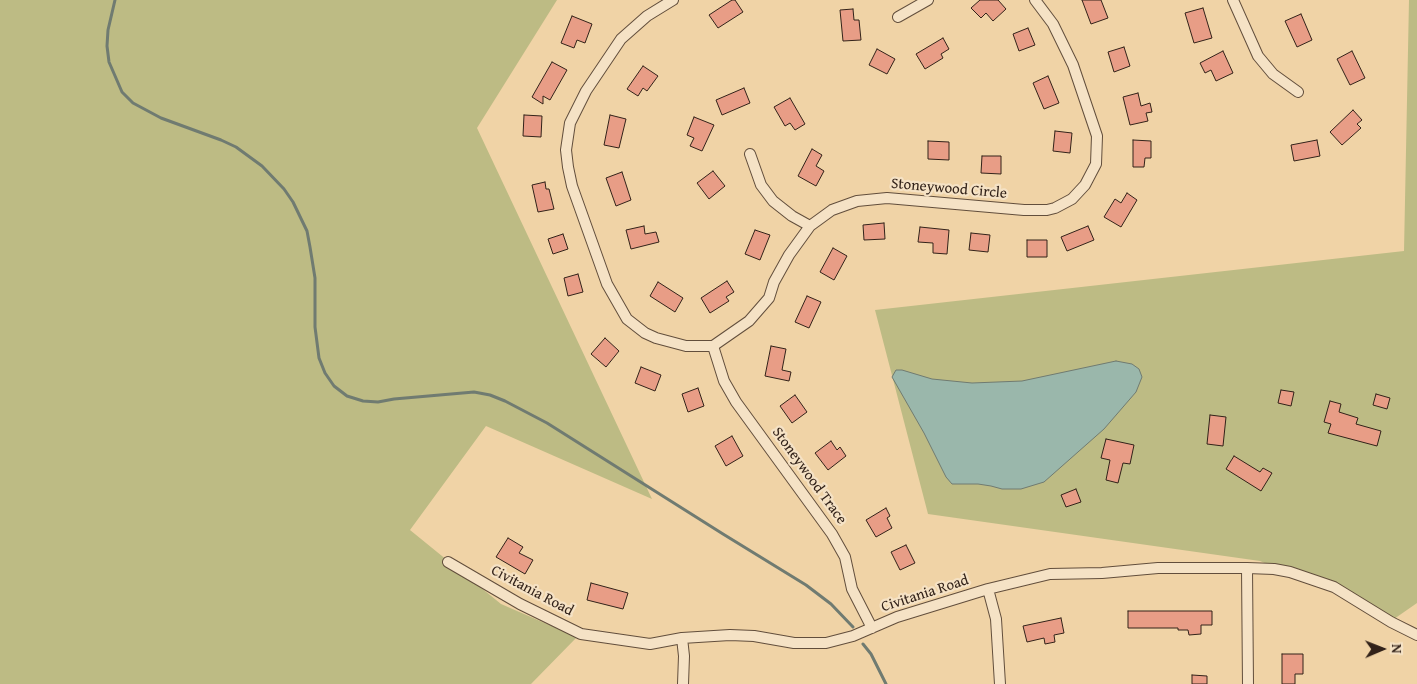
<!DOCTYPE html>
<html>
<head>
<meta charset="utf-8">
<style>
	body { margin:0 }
	#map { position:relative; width:1417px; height:684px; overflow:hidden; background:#f0d3a6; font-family:"Gentium Book Plus",serif }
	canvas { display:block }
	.north { position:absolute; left:1357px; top:624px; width:50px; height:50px; -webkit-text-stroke:4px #f5e2c5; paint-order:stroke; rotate:89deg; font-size:14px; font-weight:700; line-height:20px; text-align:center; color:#322219 }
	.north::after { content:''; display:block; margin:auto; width:18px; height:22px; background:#322219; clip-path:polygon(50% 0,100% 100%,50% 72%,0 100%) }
</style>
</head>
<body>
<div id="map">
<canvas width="1417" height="684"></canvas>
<div class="north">N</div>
</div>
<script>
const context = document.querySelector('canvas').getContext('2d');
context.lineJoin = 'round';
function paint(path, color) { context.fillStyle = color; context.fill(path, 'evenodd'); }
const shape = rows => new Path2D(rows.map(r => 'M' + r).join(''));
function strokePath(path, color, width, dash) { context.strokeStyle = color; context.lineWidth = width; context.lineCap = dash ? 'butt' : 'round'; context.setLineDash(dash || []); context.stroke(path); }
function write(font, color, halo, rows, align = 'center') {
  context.font = font + ' "Gentium Book Plus",serif'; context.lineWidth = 4.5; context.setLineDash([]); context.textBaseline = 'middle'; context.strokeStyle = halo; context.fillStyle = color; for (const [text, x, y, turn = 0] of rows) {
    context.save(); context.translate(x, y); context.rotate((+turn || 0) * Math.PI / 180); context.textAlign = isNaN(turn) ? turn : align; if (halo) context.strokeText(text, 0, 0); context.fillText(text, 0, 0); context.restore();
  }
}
const green = shape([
	[0,0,557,0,477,128,652,499,486,426,410,530,501,604,577,637,531,684,0,684],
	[1409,0,1417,0,1417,603,1394,619,1260,561,928,514,875,310,1404,251]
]);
const water = shape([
	[1116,361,1132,364,1139,369,1142,377,1136,392,1104,429,1044,482,1021,489,1002,489,991,486,978,484,952,484,946,477,924,433,892,377,896,370,902,370,932,379,972,383,1022,381,1116,361]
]);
const stream = shape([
	[115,0,108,30,107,46,109,62,122,92,133,103,161,118,221,140,236,147,262,166,284,189,293,202,307,231,310,247,315,278,315,327,319,358,325,373,334,386,347,396,363,401,378,402,394,399,474,392,490,395,505,401,547,423,723,534,806,585,831,604,853,627],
	[863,644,871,654,886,684]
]);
const building = shape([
	[732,0,735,0,743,12,718,28,709,15,732,0],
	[980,0,998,0,1006,9,993,21,986,13,981,18,971,8,980,0],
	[1082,0,1101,0,1108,18,1091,24,1082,0],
	[1203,8,1212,38,1194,43,1185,13,1203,8],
	[853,9,854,20,859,20,861,40,843,41,840,10,853,9],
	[1301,14,1312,40,1297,47,1285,21,1301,14],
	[572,16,592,24,585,43,577,40,574,48,561,43,572,16],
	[1028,28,1035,45,1019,51,1013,34,1028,28],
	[943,38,949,49,941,54,943,58,925,69,916,54,943,38],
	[1124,47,1130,66,1114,72,1108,52,1124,47],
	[877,49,895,59,887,74,869,65,877,49],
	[1223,51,1233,73,1216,81,1211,70,1205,73,1200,63,1223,51],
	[1352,51,1365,78,1350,85,1337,59,1352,51],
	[552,62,567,70,550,100,543,96,543,104,532,97,552,62],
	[643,66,658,76,647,91,643,88,638,96,627,89,643,66],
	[1048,76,1059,103,1044,109,1033,83,1048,76],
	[744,88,750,103,722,115,716,100,744,88],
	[1138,93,1141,106,1150,103,1152,112,1146,113,1148,121,1130,125,1123,97,1138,93],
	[790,98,805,124,795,130,790,123,785,126,774,107,790,98],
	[1353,110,1362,120,1357,124,1361,128,1342,145,1330,132,1353,110],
	[524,115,542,116,541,137,523,136,524,115],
	[610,115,626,119,619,148,604,145,610,115],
	[694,117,714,125,702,151,690,146,694,138,687,135,694,117],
	[1055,131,1072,133,1070,153,1053,151,1055,131],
	[1133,140,1151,141,1151,158,1145,158,1144,167,1133,167,1133,140],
	[1317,140,1320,156,1294,161,1291,145,1317,140],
	[928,141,949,142,949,160,928,159,928,141],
	[812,149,822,155,816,166,824,171,816,186,798,176,812,149],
	[982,156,1001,156,1001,174,981,173,982,156],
	[713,171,725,186,709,199,697,183,713,171],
	[622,172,631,200,616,206,606,178,622,172],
	[545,182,546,189,549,189,554,209,538,212,532,185,545,182],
	[1127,193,1137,200,1121,227,1104,217,1115,199,1121,203,1127,193],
	[884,223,885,239,864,240,863,225,884,223],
	[644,226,645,234,656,232,659,242,631,249,626,230,644,226],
	[1088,226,1094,240,1067,251,1061,237,1088,226],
	[920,227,949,230,947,254,933,253,933,243,918,242,920,227],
	[755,230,770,235,760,260,745,254,755,230],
	[971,233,990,235,988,252,969,250,971,233],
	[563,234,568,249,553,254,548,239,563,234],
	[1027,240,1047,240,1047,257,1027,257,1027,240],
	[833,248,847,256,834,280,820,272,833,248],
	[578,274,583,292,568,296,564,278,578,274],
	[727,281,734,292,726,297,729,301,710,313,701,298,727,281],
	[658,282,683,298,675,312,650,296,658,282],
	[807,296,821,302,809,328,795,322,807,296],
	[605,338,619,351,606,367,591,354,605,338],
	[771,346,786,349,782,370,791,372,789,381,765,376,771,346],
	[641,367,661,375,655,391,635,383,641,367],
	[698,388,704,406,688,412,682,394,698,388],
	[1281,390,1294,392,1291,406,1278,403,1281,390],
	[1376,394,1390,398,1387,409,1373,405,1376,394],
	[795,395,807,412,792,423,780,406,795,395],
	[1330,401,1341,404,1339,412,1358,418,1356,424,1381,431,1377,446,1328,433,1331,424,1324,422,1330,401],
	[1210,415,1226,417,1223,446,1207,444,1210,415],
	[732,436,743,456,726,466,715,446,732,436],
	[1106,439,1134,445,1130,464,1123,463,1118,483,1106,480,1110,460,1101,458,1106,439],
	[831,441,837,450,840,447,846,456,828,470,815,453,831,441],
	[1234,456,1260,472,1263,468,1272,473,1261,491,1226,469,1234,456],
	[1076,489,1081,502,1066,507,1061,495,1076,489],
	[886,508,890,516,887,518,892,528,876,537,866,520,886,508],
	[508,538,523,547,519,553,533,560,525,574,496,557,508,538],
	[906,545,915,563,900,570,891,552,906,545],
	[591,583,628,593,623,609,587,600,591,583],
	[1128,611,1212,611,1212,625,1201,625,1201,634,1189,635,1188,630,1178,630,1178,628,1128,628,1128,611],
	[1061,618,1064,633,1054,635,1055,642,1045,644,1044,638,1027,642,1023,626,1061,618],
	[1282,654,1303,654,1303,674,1295,674,1295,684,1282,684,1282,654],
	[1192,675,1207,676,1207,684,1192,684,1192,675]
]);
const street = shape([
	[673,0,647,16,621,39,586,91,570,123,566,150,568,167,572,186,607,284,627,319,645,333,656,338,686,346,713,346,749,321,769,298,774,282,789,255,810,226,832,210,857,201,887,198,1024,210,1047,210,1055,208,1072,199,1085,185,1096,164,1097,136,1073,65,1053,24,1035,0],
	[1233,0,1258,56,1273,74,1298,92],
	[898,17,928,0],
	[750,154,761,185,773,201,792,216,810,226],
	[713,346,724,381,736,402,832,534,845,557,852,589,872,628],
	[448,562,520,604,581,634,650,644,682,638,730,635,754,636,794,643,826,643,853,636,897,617,988,589,1050,574,1102,573,1158,568,1247,568,1274,569,1290,572,1334,587,1391,622,1417,635],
	[1247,568,1248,684],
	[988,589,996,619,1000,684],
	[682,638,684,656,683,684]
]);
const streetNames = [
	["Stoneywood Circle",949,189,5],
	["Stoneywood Trace",809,476,54],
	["Civitania Road",532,591,28],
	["Civitania Road",925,594,-18]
];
paint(green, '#bdbb84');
paint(water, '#9ab7ab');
strokePath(water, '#707b71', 1);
strokePath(stream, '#707b71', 3);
paint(building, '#e89d86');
strokePath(building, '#322219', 1);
strokePath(street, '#624e3c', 12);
strokePath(street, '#f5e2c5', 10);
write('15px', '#322219', '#f5e2c5', streetNames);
</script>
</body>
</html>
